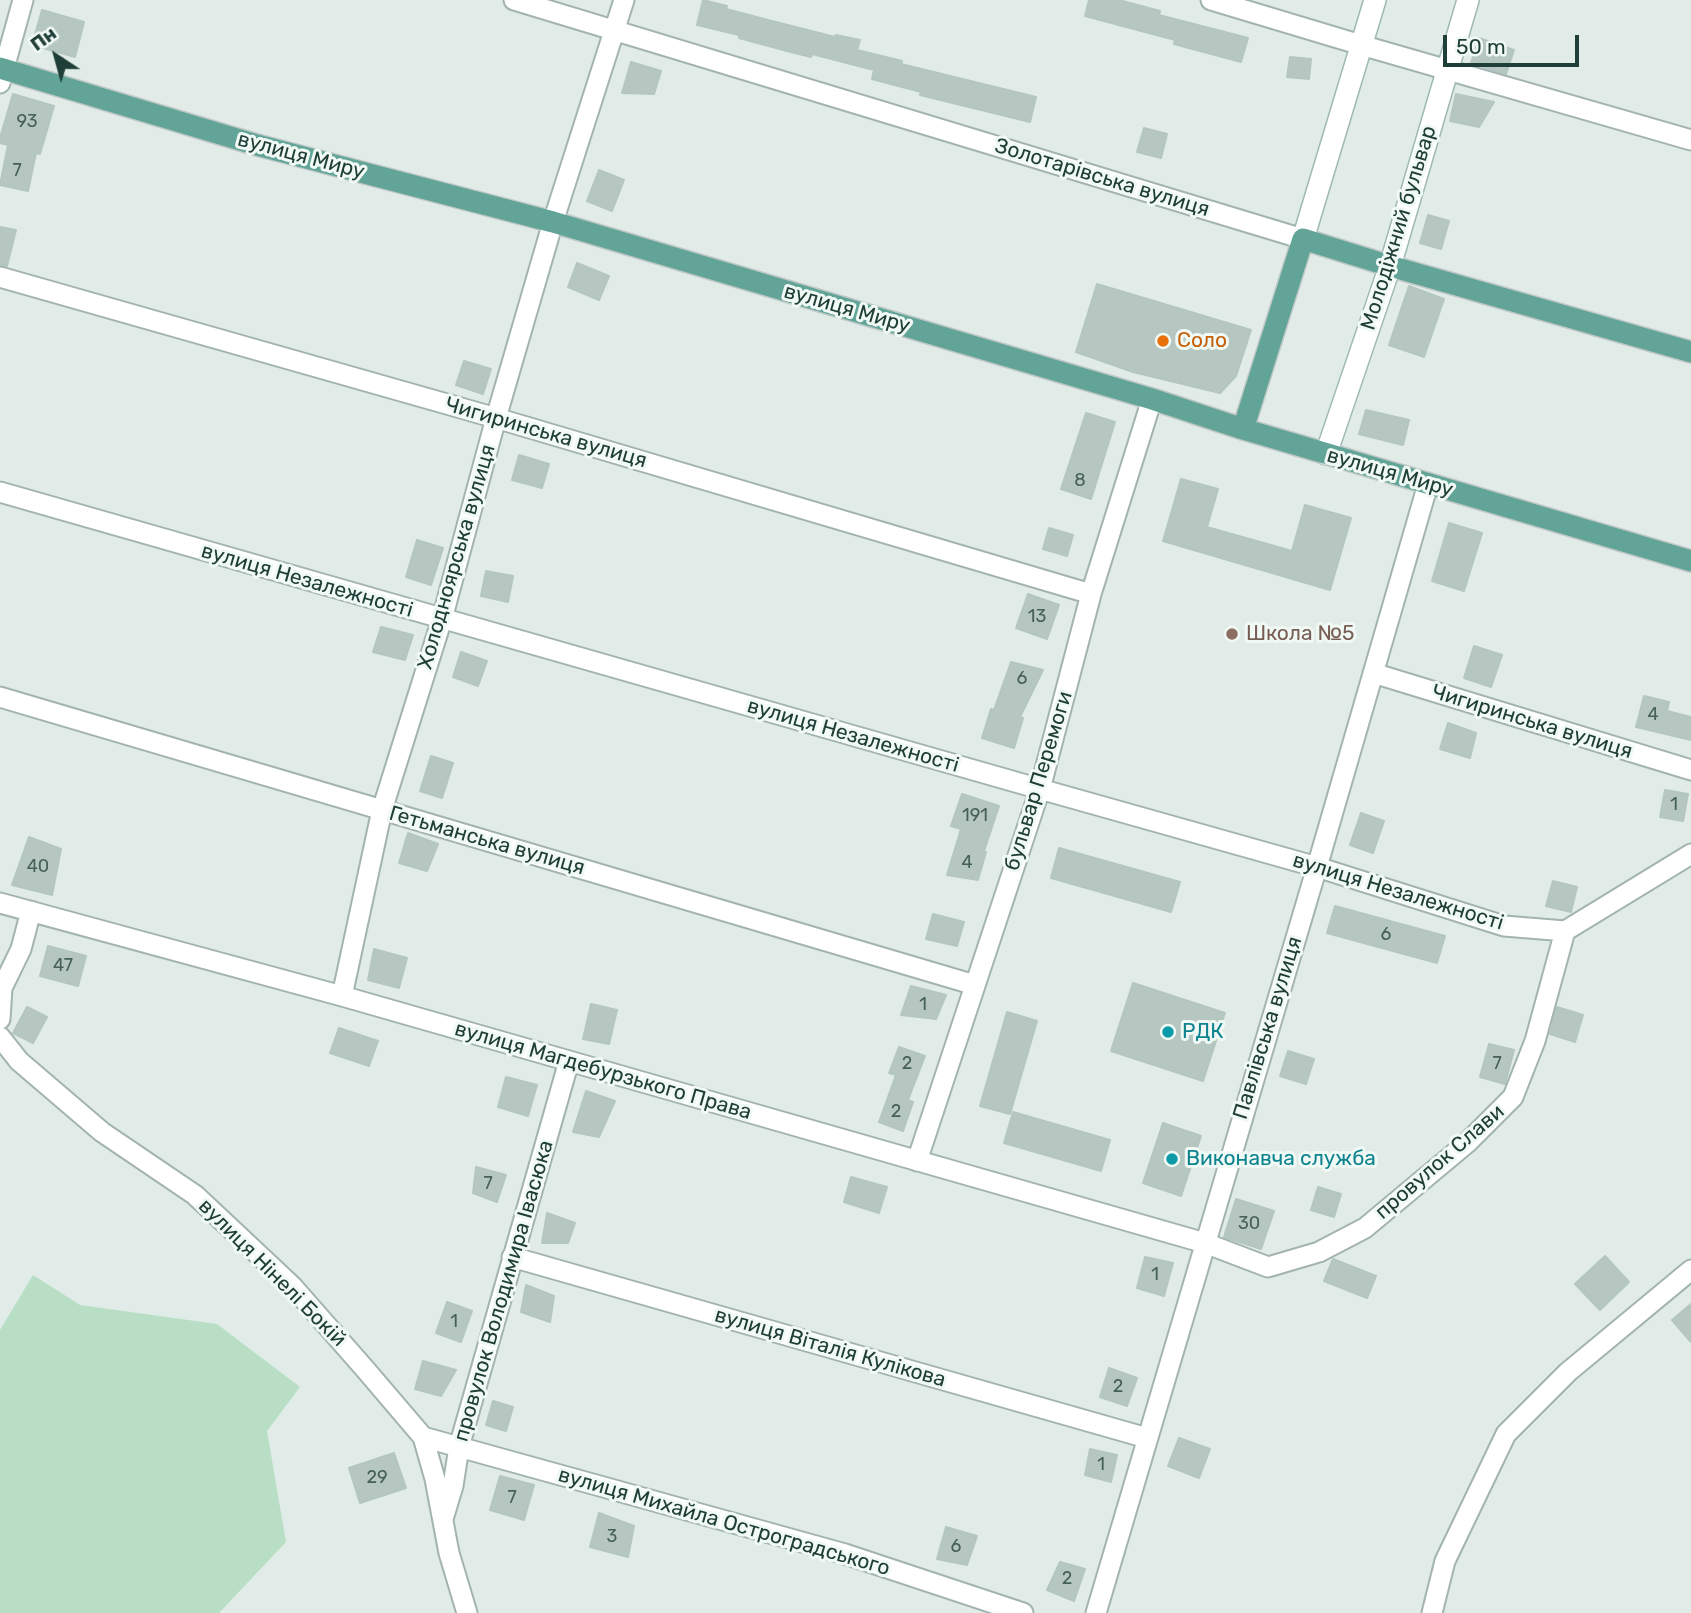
<!DOCTYPE html>
<html>
<head>
<meta charset="utf-8">
<style>
	body { margin:0 }
	#map { position:relative; width:1691px; height:1613px; overflow:hidden; background:#e1ece8; font-family:Rubik,sans-serif }
	canvas { display:block }
	.north { position:absolute; left:21px; top:21px; width:70px; height:70px; -webkit-text-stroke:5px #f1f9f5; paint-order:stroke; rotate:324deg; font-size:19px; font-weight:700; line-height:28px; text-align:center; color:#203e38 }
	.north::after { content:''; display:block; margin:auto; width:24px; height:32px; background:#203e38; clip-path:polygon(50% 0,100% 100%,50% 72%,0 100%) }
	.scale { position:absolute; left:1443px; top:35px; width:136px; height:32px; box-sizing:border-box; border:4px solid #203e38; border-top:0; padding-left:9px; font-size:21px; line-height:24px; white-space:nowrap; color:#203e38; -webkit-text-stroke:5px #f1f9f5; paint-order:stroke }
</style>
</head>
<body>
<div id="map">
<canvas width="1691" height="1613"></canvas>
<div class="north">Пн</div>
<div class="scale">50 m</div>
</div>
<script>
const context = document.querySelector('canvas').getContext('2d');
context.lineJoin = 'round';
function paint(path, color) { context.fillStyle = color; context.fill(path, 'evenodd'); }
const shape = rows => new Path2D(rows.map(r => 'M' + r).join(''));
function strokePath(path, color, width, dash) { context.strokeStyle = color; context.lineWidth = width; context.lineCap = dash ? 'butt' : 'round'; context.setLineDash(dash || []); context.stroke(path); }
function write(font, color, halo, rows, align = 'center') {
  context.font = font + ' Rubik,sans-serif'; context.lineWidth = 6; context.setLineDash([]); context.textBaseline = 'middle'; context.strokeStyle = halo; context.fillStyle = color; for (const [text, x, y, turn = 0] of rows) {
    context.save(); context.translate(x, y); context.rotate((+turn || 0) * Math.PI / 180); context.textAlign = isNaN(turn) ? turn : align; if (halo) context.strokeText(text, 0, 0); context.fillText(text, 0, 0); context.restore();
  }
}
const green = shape([
	[33,1275,80,1305,217,1324,300,1387,267,1431,286,1542,219,1613,0,1613,0,1330]
]);
const building = shape([
	[703,0,727,6,726,9,768,20,835,37,836,35,860,40,857,50,902,61,901,64,1036,97,1030,122,920,95,921,92,872,79,874,70,812,54,811,57,787,51,739,38,739,35,697,25,703,0],
	[1089,0,1119,0,1160,11,1159,15,1248,38,1241,62,1174,44,1175,40,1085,16,1089,0],
	[42,10,84,22,75,57,32,45,42,10],
	[1479,38,1514,50,1506,74,1471,63,1479,38],
	[1290,57,1311,59,1309,79,1287,77,1290,57],
	[631,62,661,71,654,94,622,93,631,62],
	[13,94,54,106,40,154,36,153,28,191,0,185,8,145,0,143,0,138,13,94],
	[1456,94,1494,102,1479,127,1450,121,1456,94],
	[1144,128,1167,134,1161,158,1137,152,1144,128],
	[599,170,624,180,612,211,587,201,599,170],
	[1428,215,1449,221,1441,249,1420,243,1428,215],
	[0,227,16,230,7,266,0,265,0,227],
	[577,263,609,276,599,300,568,287,577,263],
	[1097,284,1251,330,1236,376,1220,393,1133,372,1076,352,1097,284],
	[1409,286,1444,299,1424,357,1389,345,1409,286],
	[464,361,491,369,483,394,456,385,464,361],
	[1366,410,1409,420,1403,445,1359,434,1366,410],
	[1086,413,1115,422,1091,499,1061,489,1086,413],
	[519,455,549,464,542,488,512,480,519,455],
	[1181,479,1218,489,1207,527,1292,551,1305,505,1351,518,1330,590,1163,541,1181,479],
	[1449,523,1482,533,1464,591,1432,581,1449,523],
	[1049,528,1073,535,1067,556,1043,549,1049,528],
	[417,540,443,548,431,585,406,577,417,540],
	[486,571,513,576,508,602,481,596,486,571],
	[1028,594,1059,605,1047,639,1016,628,1028,594],
	[381,627,413,635,405,660,373,652,381,627],
	[1474,646,1502,655,1491,687,1464,678,1474,646],
	[461,652,487,661,478,686,453,677,461,652],
	[1011,662,1043,670,1020,717,1023,718,1014,748,982,738,991,709,994,710,1011,662],
	[1644,696,1669,702,1667,711,1691,717,1691,740,1636,727,1644,696],
	[1448,723,1476,733,1470,758,1440,749,1448,723],
	[431,756,453,763,442,798,420,791,431,756],
	[1665,790,1688,794,1683,821,1660,817,1665,790],
	[962,794,999,806,984,851,986,852,978,880,947,875,961,829,951,826,962,794],
	[1361,813,1384,821,1373,853,1350,845,1361,813],
	[408,833,438,844,427,871,399,863,408,833],
	[29,837,61,849,52,895,12,885,29,837],
	[1059,848,1180,882,1171,912,1051,878,1059,848],
	[1553,881,1577,887,1571,912,1546,906,1553,881],
	[1335,906,1445,936,1437,963,1327,933,1335,906],
	[933,914,964,922,957,946,926,939,933,914],
	[48,946,86,956,78,986,40,976,48,946],
	[374,949,407,958,399,988,368,980,374,949],
	[1133,983,1225,1013,1203,1081,1111,1051,1133,983],
	[911,986,946,995,936,1019,901,1015,911,986],
	[591,1004,617,1010,609,1044,583,1039,591,1004],
	[27,1007,47,1017,33,1043,13,1033,27,1007],
	[1557,1007,1583,1015,1575,1042,1550,1034,1557,1007],
	[1007,1012,1037,1021,1010,1114,980,1106,1007,1012],
	[339,1028,378,1041,369,1066,330,1053,339,1028],
	[1489,1044,1514,1050,1505,1084,1480,1077,1489,1044],
	[899,1047,925,1056,908,1100,913,1102,903,1131,879,1122,896,1075,889,1073,899,1047],
	[1288,1051,1314,1059,1306,1084,1280,1076,1288,1051],
	[506,1077,537,1085,528,1116,498,1107,506,1077],
	[586,1091,615,1101,599,1137,573,1132,586,1091],
	[1013,1112,1110,1140,1101,1171,1004,1143,1013,1112],
	[1163,1123,1201,1136,1181,1196,1143,1183,1163,1123],
	[476,1167,506,1175,497,1202,473,1193,476,1167],
	[851,1177,887,1187,879,1213,844,1202,851,1177],
	[1318,1187,1341,1194,1334,1217,1311,1210,1318,1187],
	[1236,1199,1274,1211,1261,1249,1224,1237,1236,1199],
	[547,1213,575,1223,568,1243,542,1243,547,1213],
	[1605,1256,1629,1282,1600,1310,1575,1284,1605,1256],
	[1145,1257,1173,1263,1164,1296,1137,1288,1145,1257],
	[1333,1259,1376,1276,1367,1298,1324,1281,1333,1259],
	[526,1285,554,1296,550,1322,521,1312,526,1285],
	[447,1302,472,1311,461,1342,436,1333,447,1302],
	[1691,1304,1691,1342,1672,1320,1691,1304],
	[423,1361,456,1370,441,1396,415,1389,423,1361],
	[1109,1368,1137,1378,1127,1406,1100,1397,1109,1368],
	[493,1401,513,1407,506,1431,486,1425,493,1401],
	[1179,1438,1210,1449,1199,1478,1168,1466,1179,1438],
	[1090,1449,1117,1455,1111,1482,1085,1475,1090,1449],
	[394,1453,406,1488,360,1503,349,1468,394,1453],
	[500,1476,534,1485,524,1520,490,1510,500,1476],
	[599,1513,634,1526,628,1557,590,1547,599,1513],
	[946,1527,977,1536,967,1565,937,1559,946,1527],
	[1060,1562,1085,1569,1074,1601,1047,1590,1060,1562]
]);
const minor = shape([
	[514,0,1303,239],
	[1211,0,1361,45,1691,140],
	[0,83,23,0],
	[0,277,496,418,1091,594],
	[0,492,1040,789,1317,867,1504,926,1565,931,1691,854],
	[1373,673,1691,770],
	[0,697,975,985],
	[0,903,342,996,1205,1243,1268,1267,1319,1252,1365,1228,1467,1143,1513,1097,1535,1041,1565,931],
	[342,996,382,810,442,619,496,418,553,222,624,0],
	[0,1019,2,988,21,949,31,911],
	[0,1037,19,1061,102,1132,195,1195,293,1287,365,1369,423,1437,435,1479,449,1553,467,1613],
	[917,1161,1040,789,1091,594,1152,399],
	[512,1257,1147,1438],
	[423,1437,845,1554,1023,1613],
	[443,1519,453,1486,459,1447,569,1061],
	[1096,1613,1317,867,1428,484],
	[1432,1613,1445,1561,1506,1434,1568,1372,1691,1270]
]);
const secondary = shape([
	[1303,239,1375,0],
	[1326,454,1390,266,1468,0]
]);
const primary = shape([
	[0,68,257,145,553,222,1152,399,1243,429,1691,561],
	[1243,429,1303,239,1390,266,1691,352]
]);
const markers = [
	[1163,341,7,"#e8710a"],
	[1232,634,7,"#8d6e63"],
	[1168,1032,7,"#0f9aa8"],
	[1172,1159,7,"#0f9aa8"]
];
const numberNames = [
	["93",27,122],
	["7",17,171],
	["8",1080,481],
	["13",1037,617],
	["6",1022,679],
	["4",1653,715],
	["1",1674,805],
	["191",975,816],
	["4",967,863],
	["40",38,867],
	["6",1386,935],
	["47",63,966],
	["1",923,1005],
	["2",907,1064],
	["7",1497,1064],
	["2",896,1112],
	["7",488,1184],
	["30",1249,1224],
	["1",1155,1275],
	["1",454,1322],
	["2",1118,1387],
	["1",1101,1465],
	["29",377,1478],
	["7",512,1498],
	["3",612,1537],
	["6",956,1547],
	["2",1067,1579]
];
const streetNames = [
	["вулиця Миру",301,156,15],
	["Золотарівська вулиця",1102,178,17],
	["Молодіжний бульвар",1399,228,-73],
	["вулиця Миру",847,309,16],
	["Чигиринська вулиця",546,433,16],
	["вулиця Миру",1390,473,16],
	["Холодноярська вулиця",457,557,-74],
	["вулиця Незалежності",307,581,16],
	["Чигиринська вулиця",1532,722,17],
	["вулиця Незалежності",853,736,16],
	["бульвар Перемоги",1039,781,-73],
	["Гетьманська вулиця",487,841,16],
	["вулиця Незалежності",1398,892,17],
	["Павлівська вулиця",1268,1028,-73],
	["вулиця Магдебурзького Права",603,1071,16],
	["провулок Слави",1440,1162,-41],
	["вулиця Нінелі Бокій",272,1273,45],
	["провулок Володимира Івасюка",504,1291,-74],
	["вулиця Віталія Кулікова",830,1348,16],
	["вулиця Михайла Остроградського",724,1522,16]
];
const foodNames = [
	["Соло",1177,341]
];
const educationNames = [
	["Школа №5",1246,634]
];
const cultureNames = [
	["РДК",1182,1032],
	["Виконавча служба",1186,1159]
];
paint(green, '#b8dfc5');
paint(building, '#b6c7c1');
strokePath(building, '#b3c6bf', 2);
strokePath(minor, '#a3b4b0', 23);
strokePath(secondary, '#9eb9b1', 24);
strokePath(primary, '#c1c9c7', 24);
strokePath(minor, '#fff', 19);
strokePath(secondary, '#fff', 21);
strokePath(primary, '#62a598', 21);
for (const [x, y, r, color] of markers) { const dot = new Path2D(); dot.arc(x, y, r, 0, 2 * Math.PI); context.fillStyle = color; context.fill(dot); strokePath(dot, '#f1f9f5', 2.5); }
write('18px', '#46605a', null, numberNames);
write('21px', '#203e38', '#f1f9f5', streetNames);
write('21px', '#c56008', '#f1f9f5', foodNames, 'left');
write('21px', '#785e54', '#f1f9f5', educationNames, 'left');
write('21px', '#0d838f', '#f1f9f5', cultureNames, 'left');
</script>
</body>
</html>
